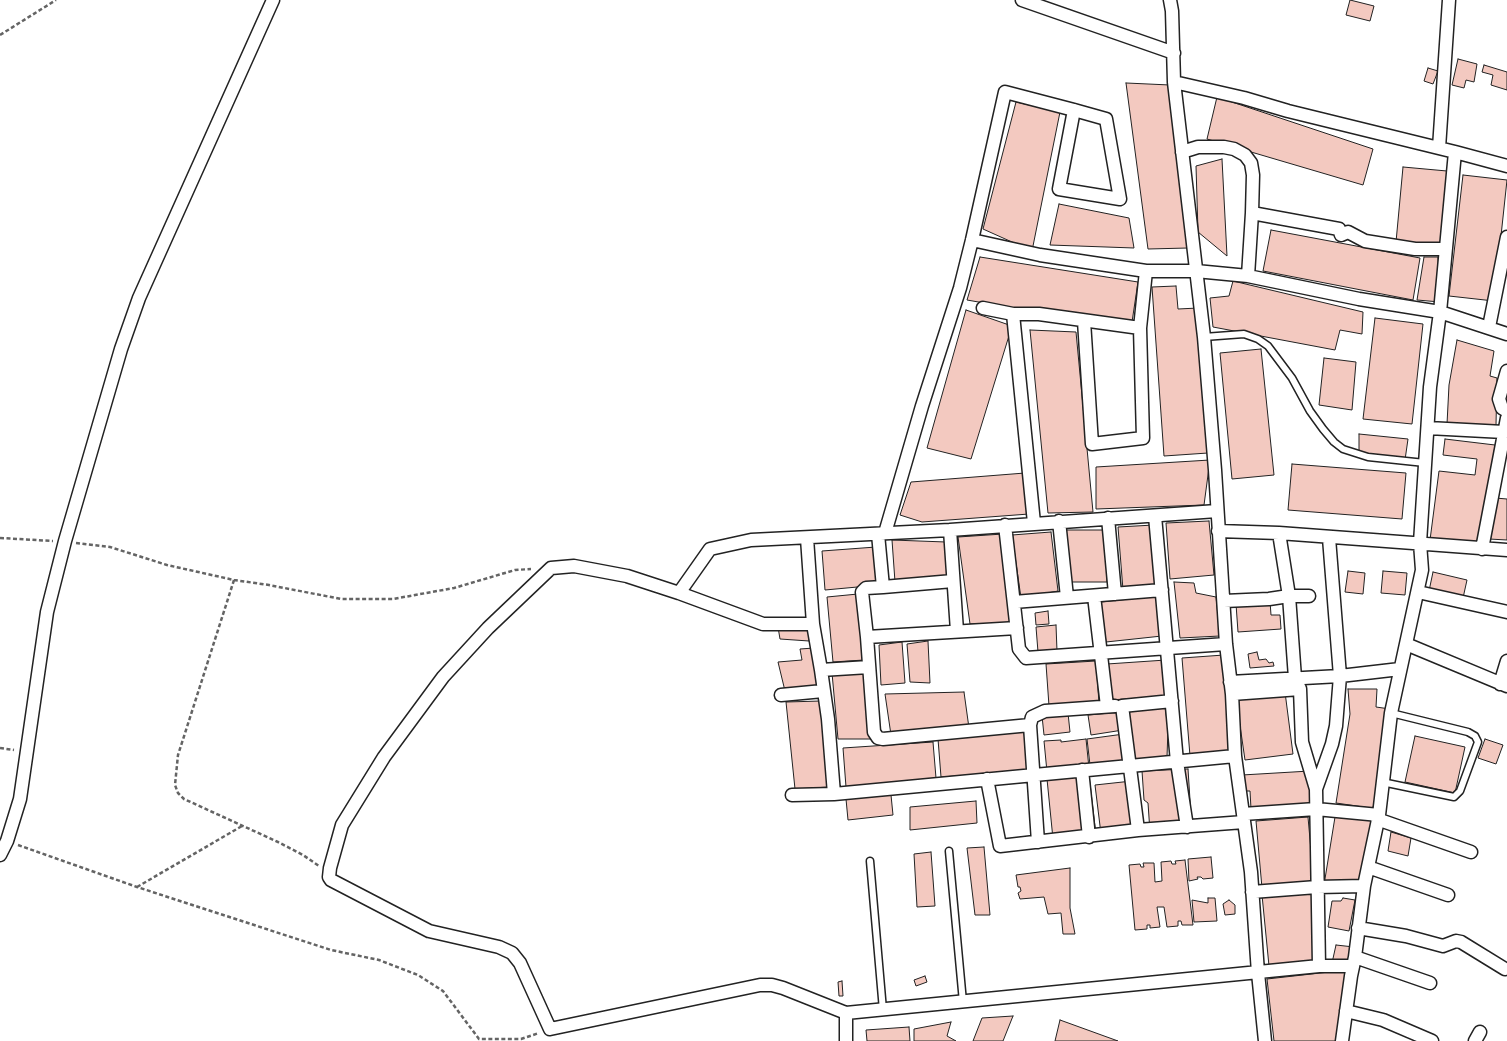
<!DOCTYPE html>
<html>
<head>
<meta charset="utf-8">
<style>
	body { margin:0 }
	canvas { display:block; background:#fff }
</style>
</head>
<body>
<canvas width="1507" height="1041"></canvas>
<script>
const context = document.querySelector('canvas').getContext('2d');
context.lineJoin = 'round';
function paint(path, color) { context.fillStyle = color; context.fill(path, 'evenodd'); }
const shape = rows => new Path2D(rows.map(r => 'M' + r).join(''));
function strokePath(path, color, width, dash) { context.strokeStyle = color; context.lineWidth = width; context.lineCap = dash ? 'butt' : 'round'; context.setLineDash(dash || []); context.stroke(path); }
const building = shape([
	[1350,0,1374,6,1370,21,1346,15,1350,0],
	[1458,59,1477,64,1474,82,1466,80,1464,88,1452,85,1458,59],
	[1484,65,1507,72,1507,90,1491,85,1493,75,1482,72,1484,65],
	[1428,68,1438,71,1433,84,1424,81,1428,68],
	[1126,83,1170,85,1188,248,1148,249,1126,83],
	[1217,97,1373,149,1363,185,1207,139,1217,97],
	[1016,102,1060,112,1032,251,983,229,1016,102],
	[1222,159,1227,256,1198,232,1196,166,1222,159],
	[1403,167,1447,171,1440,246,1396,242,1403,167],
	[1463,175,1507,180,1494,301,1449,296,1463,175],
	[1059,204,1129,218,1134,248,1050,245,1059,204],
	[1271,230,1420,258,1413,300,1263,271,1271,230],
	[980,257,1138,282,1132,322,1030,311,967,300,980,257],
	[1424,257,1438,257,1440,302,1417,300,1424,257],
	[1233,281,1363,312,1362,334,1340,330,1335,350,1213,327,1210,298,1229,296,1233,281],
	[1176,286,1178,309,1198,308,1208,453,1164,456,1152,287,1176,286],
	[966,310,1012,326,971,459,927,448,966,310],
	[1375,318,1423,324,1412,424,1363,419,1375,318],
	[1030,330,1076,332,1093,512,1048,513,1030,330],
	[1457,340,1494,351,1490,376,1497,378,1496,425,1447,424,1449,385,1457,340],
	[1261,349,1274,475,1232,479,1220,353,1261,349],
	[1324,358,1356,362,1352,410,1319,405,1324,358],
	[1359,434,1408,439,1405,460,1359,454,1359,434],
	[1445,439,1495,445,1482,546,1430,540,1439,471,1475,475,1477,459,1443,455,1445,439],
	[1210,460,1204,505,1096,509,1096,467,1210,460],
	[1292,464,1406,473,1402,519,1288,510,1292,464],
	[1025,473,1029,514,922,522,900,515,911,482,1025,473],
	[1495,498,1507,499,1507,540,1489,539,1495,498],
	[1209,521,1214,575,1170,579,1166,523,1209,521],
	[1154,525,1158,588,1123,590,1118,527,1154,525],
	[1066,530,1106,530,1107,582,1067,582,1066,530],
	[1051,532,1058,591,1021,598,1012,535,1051,532],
	[1003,534,1014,623,970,624,958,537,1003,534],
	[892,540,946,542,949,577,895,582,892,540],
	[876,547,879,585,825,590,822,551,876,547],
	[1348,571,1365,573,1363,594,1345,592,1348,571],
	[1383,571,1407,573,1405,595,1381,593,1383,571],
	[1433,572,1467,580,1463,598,1429,591,1433,572],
	[1174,582,1194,583,1196,593,1216,597,1220,636,1180,638,1174,582],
	[858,594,864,660,833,662,827,597,858,594],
	[1158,596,1162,636,1106,642,1101,602,1158,596],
	[1270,601,1271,615,1280,615,1281,629,1238,632,1236,604,1270,601],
	[1048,611,1049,624,1036,625,1035,613,1048,611],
	[1056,625,1057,651,1038,652,1036,627,1056,625],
	[778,627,809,627,809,641,780,639,778,627],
	[928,641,930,683,910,682,907,644,928,641],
	[902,642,905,683,881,685,879,645,902,642],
	[814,648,819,687,785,691,778,662,802,660,800,649,814,648],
	[1257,652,1259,660,1266,659,1269,663,1273,662,1274,666,1250,668,1248,654,1257,652],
	[1224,655,1232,753,1190,756,1182,658,1224,655],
	[1166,660,1169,696,1110,700,1107,664,1166,660],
	[1096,661,1099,703,1049,706,1046,664,1096,661],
	[866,672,873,739,838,739,832,673,866,672],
	[1348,689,1377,689,1376,707,1397,710,1377,809,1336,803,1350,714,1348,689],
	[964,692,969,728,891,735,885,694,964,692],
	[1285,692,1293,754,1245,760,1236,698,1285,692],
	[821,701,829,787,795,789,786,702,821,701],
	[1165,706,1168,728,1167,757,1129,762,1126,709,1165,706],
	[1121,712,1123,730,1091,735,1088,715,1121,712],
	[1068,713,1070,732,1044,735,1042,716,1068,713],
	[1024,730,1027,771,941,777,938,739,1024,730],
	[1124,734,1127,760,1090,765,1087,739,1124,734],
	[1415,736,1465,747,1455,793,1405,782,1415,736],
	[1086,739,1089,768,1047,772,1044,741,1061,740,1061,742,1086,739],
	[1485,739,1503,745,1496,764,1478,758,1485,739],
	[933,742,936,778,846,787,843,748,933,742],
	[1188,769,1192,831,1150,832,1148,803,1144,800,1142,771,1188,769],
	[1310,771,1312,805,1251,809,1250,791,1243,791,1242,775,1310,771],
	[1089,775,1096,835,1053,839,1047,779,1089,775],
	[1132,781,1138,830,1101,834,1095,785,1132,781],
	[891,795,893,815,848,820,846,799,891,795],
	[976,801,977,823,910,830,910,807,976,801],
	[1308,817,1314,884,1262,888,1256,821,1308,817],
	[1335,817,1374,818,1362,883,1324,885,1335,817],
	[1391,832,1411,838,1408,856,1388,851,1391,832],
	[984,847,990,915,975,915,967,848,984,847],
	[931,852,935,906,917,907,914,854,931,852],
	[1211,857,1213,878,1203,879,1201,877,1197,877,1198,879,1189,881,1188,859,1211,857],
	[1185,860,1193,925,1182,925,1181,921,1178,921,1178,926,1167,927,1164,907,1157,907,1160,927,1150,928,1150,925,1147,925,1147,929,1135,930,1129,865,1140,864,1141,867,1144,867,1143,863,1154,863,1155,882,1162,881,1161,862,1171,861,1172,864,1176,864,1175,861,1185,860],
	[1070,868,1070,908,1075,934,1063,934,1061,913,1048,914,1044,897,1020,899,1018,893,1021,891,1020,887,1018,887,1016,875,1070,868],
	[1316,891,1318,965,1269,966,1262,895,1316,891],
	[1208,898,1215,898,1217,921,1194,922,1192,900,1208,903,1208,898],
	[1343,898,1355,900,1349,931,1328,927,1332,901,1341,901,1343,898],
	[1229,900,1235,905,1235,914,1225,915,1223,904,1229,900],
	[1336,945,1354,947,1352,963,1332,963,1336,945],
	[1347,970,1339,1041,1274,1041,1267,979,1347,970],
	[925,976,927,982,916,986,914,980,925,976],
	[842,981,843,996,839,996,838,982,842,981],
	[1013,1016,1003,1041,973,1041,982,1018,1013,1016],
	[1060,1020,1118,1041,1055,1041,1060,1020],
	[951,1022,947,1036,956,1041,914,1041,914,1029,951,1022],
	[909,1027,910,1041,867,1041,866,1030,909,1027]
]);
const path = shape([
	[0,35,56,0],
	[0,538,53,541],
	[76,543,110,547,167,565,234,580,269,585,341,599,393,599,454,588,515,570,531,569],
	[234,580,178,755,175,785,178,793,184,799,278,842,303,855,319,866],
	[0,748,14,750],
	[18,845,137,887,331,950,379,960,418,975,443,991,479,1039,521,1039,539,1033],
	[137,887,242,826]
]);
const lane = shape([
	[1204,337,1244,334,1258,339,1268,346,1292,378,1310,411,1323,429,1334,442,1343,449,1368,457,1425,463],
	[1382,782,1454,797,1460,791,1478,742,1475,736,1468,732,1391,713],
	[949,851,963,1002],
	[870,861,883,1010]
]);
const street = shape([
	[1022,0,1174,53],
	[1170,0,1172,11,1174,82,1204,337,1215,470,1226,644,1232,694,1235,756,1251,872,1258,973,1265,1041],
	[1174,82,1244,98,1288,111,1455,152,1507,166],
	[1439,148,1449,0],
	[1182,152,1198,147,1224,147,1234,149,1245,155,1251,163,1253,175,1252,213],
	[972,240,1040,255,1146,271,1196,271,1248,276,1359,299,1440,312,1507,334],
	[1248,276,1252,213,1339,229,1341,235,1348,232,1365,241,1415,249,1445,249],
	[983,308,1013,314,1034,523],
	[1013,314,1039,314,1140,328,1146,271],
	[1084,321,1092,444,1143,438,1140,328],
	[1489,327,1507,237],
	[1507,371,1499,399,1502,408,1507,411],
	[1428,428,1504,432],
	[1155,516,1177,762,1187,827],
	[1108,518,1115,594],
	[1059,521,1067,597],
	[1005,525,1019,649,1026,658,1226,644],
	[950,530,957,631],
	[1218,531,1279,533,1507,550],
	[885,533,922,406,960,288,972,240,1005,92,1074,110,1106,119,1120,199,1059,189,1074,110],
	[1279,533,1289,596,1295,678,1300,689,1302,742,1316,789,1319,966],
	[878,534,883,587,866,588,862,592,867,637,1017,628],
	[807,538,813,624,821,670,869,667],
	[1482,549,1507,418],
	[883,587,953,581],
	[1418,592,1507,612],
	[679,593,710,549,751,540,950,530,1217,511],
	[1094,596,1107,706],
	[1224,601,1269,599,1289,596,1309,596],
	[1014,602,1162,590],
	[813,624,763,624,679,593,627,576,574,566,551,568,488,628,443,677,384,757,342,825,330,868,329,877,331,880,429,931,499,947,512,953,520,963,550,1029,760,985,772,985,783,988,846,1013,1319,966,1353,966],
	[867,637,874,732,878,738,883,739,1030,725,1038,842],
	[1406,644,1507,686],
	[821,670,828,719,834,794],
	[1230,682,1340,676,1400,669],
	[1500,684,1507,661],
	[1232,694,1300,689],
	[781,695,823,691],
	[1030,725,1032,717,1045,711,1115,706],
	[1082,770,1089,837],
	[987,779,1000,846,1138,830,1244,822],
	[1316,789,1332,744,1336,726,1340,676,1329,538],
	[792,795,834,794,1235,756],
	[1243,814,1316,809,1379,815],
	[1377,819,1471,852],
	[1138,830,1122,706,1172,701],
	[0,855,7,841,20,799,47,612,65,541,121,349,139,298,273,0],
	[1368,867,1448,895],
	[1252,892,1317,887,1364,886],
	[1358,928,1406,936,1443,946,1456,941,1461,942,1505,969],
	[1355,957,1430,983],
	[1346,1011,1383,1020,1432,1041],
	[846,1013,846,1041],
	[1342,1041,1351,976,1355,957,1364,886,1379,815,1391,713,1422,570,1420,543,1430,387,1440,312,1455,152],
	[1475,1041,1480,1032]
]);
paint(building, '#f3c9c0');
strokePath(building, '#222', 1);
strokePath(lane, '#222', 9);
strokePath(street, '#222', 15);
strokePath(path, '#646464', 2.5, [4, 2.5]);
strokePath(lane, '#fff', 6);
strokePath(street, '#fff', 12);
</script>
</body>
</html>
